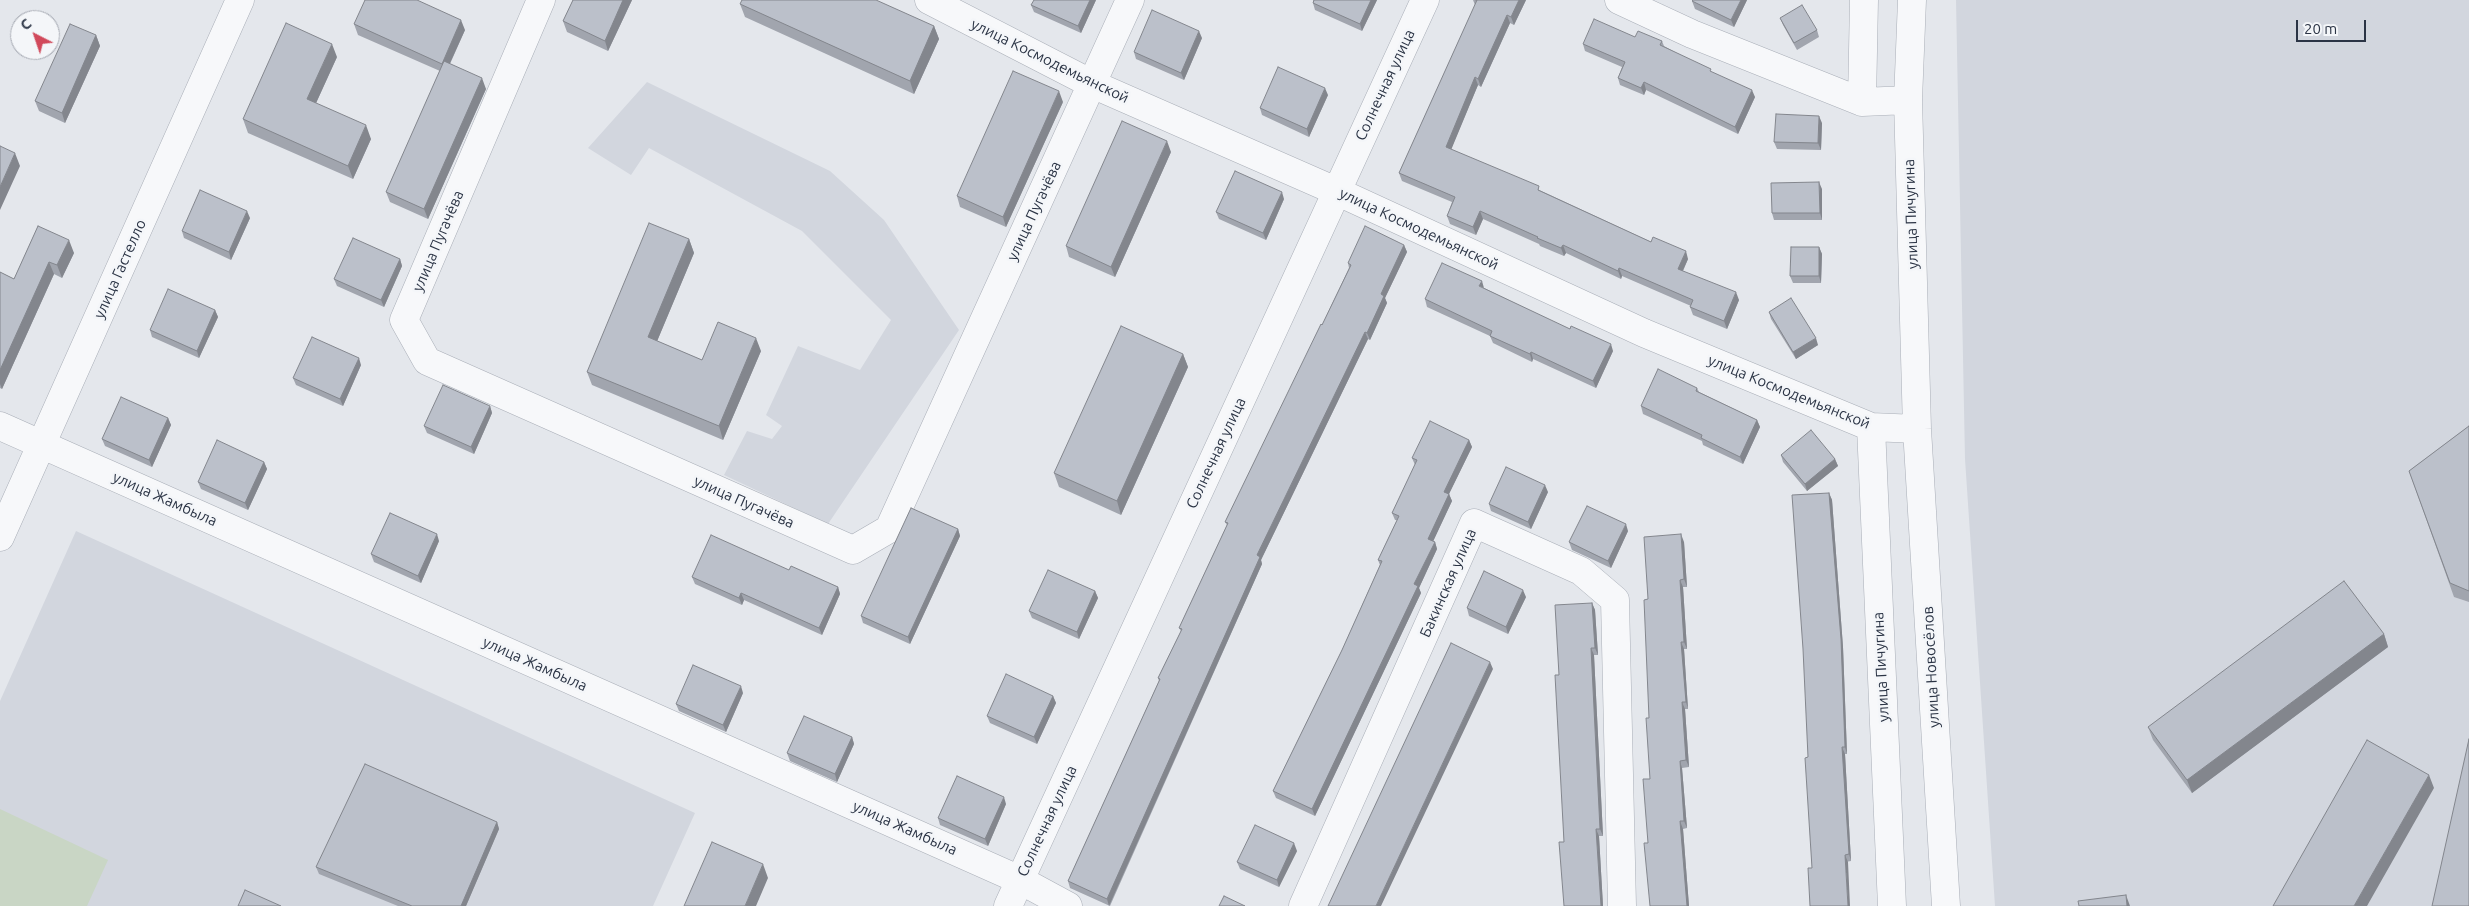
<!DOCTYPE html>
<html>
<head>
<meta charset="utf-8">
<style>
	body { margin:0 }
	#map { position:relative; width:2469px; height:906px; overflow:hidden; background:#e4e7ec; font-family:Ubuntu,sans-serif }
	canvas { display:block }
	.north { position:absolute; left:10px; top:10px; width:50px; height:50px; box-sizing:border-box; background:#f4f6f9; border:1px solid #a4a8b1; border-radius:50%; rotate:319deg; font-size:14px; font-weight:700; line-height:20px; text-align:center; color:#2b3445 }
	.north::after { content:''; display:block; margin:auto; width:18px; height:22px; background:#d1495b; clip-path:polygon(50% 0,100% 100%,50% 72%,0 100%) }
	.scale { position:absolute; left:2296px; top:20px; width:70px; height:22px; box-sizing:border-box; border:2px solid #2b3445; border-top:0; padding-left:6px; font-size:15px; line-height:18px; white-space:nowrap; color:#2b3445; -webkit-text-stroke:4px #f4f6f9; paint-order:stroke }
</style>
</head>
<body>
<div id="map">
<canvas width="2469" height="906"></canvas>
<div class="north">С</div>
<div class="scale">20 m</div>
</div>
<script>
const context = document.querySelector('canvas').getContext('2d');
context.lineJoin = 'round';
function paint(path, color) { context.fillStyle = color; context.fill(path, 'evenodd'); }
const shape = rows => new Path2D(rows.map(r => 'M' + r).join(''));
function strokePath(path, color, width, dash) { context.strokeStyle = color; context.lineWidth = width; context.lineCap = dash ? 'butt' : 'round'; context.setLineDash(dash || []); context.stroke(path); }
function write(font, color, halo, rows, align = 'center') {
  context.font = font + ' Ubuntu,sans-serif'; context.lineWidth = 5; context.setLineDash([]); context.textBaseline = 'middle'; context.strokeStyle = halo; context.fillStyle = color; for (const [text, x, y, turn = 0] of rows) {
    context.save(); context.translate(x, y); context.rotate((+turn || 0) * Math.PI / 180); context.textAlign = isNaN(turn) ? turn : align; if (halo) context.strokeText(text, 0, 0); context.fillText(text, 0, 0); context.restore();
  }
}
const built = shape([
	[1956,0,2469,0,2469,906,1995,906,1965,459],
	[647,82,830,171,884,220,959,330,828,524,724,475,747,431,772,439,782,426,766,415,798,346,860,370,891,320,802,231,649,148,631,175,588,148],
	[76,531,695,813,653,906,0,906,0,701]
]);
const green = shape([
	[0,809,108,860,87,906,0,906]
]);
const minor = shape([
	[541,0,404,320,427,361,853,550,889,529,1130,0],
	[929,0,1092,84,1336,191,1644,333,1871,427,1917,429],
	[1619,0,1692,34,1862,102,1908,100],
	[1912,0,1908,100,1917,429,1946,906],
	[1862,102,1864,0],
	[0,426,1020,880,1068,906],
	[1871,427,1892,906],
	[0,537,240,0],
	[1008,906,1425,0],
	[1303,906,1474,523,1581,571,1615,600,1622,906]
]);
const wall = shape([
	[573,0,632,0,608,51,567,32,563,21],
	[1096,0,1081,33,1034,12,1031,5],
	[1314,0,1377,0,1362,31,1315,10,1313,3],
	[1473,0,1526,0,1514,25,1510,23,1481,87,1478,85,1451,149,1688,259,1683,271,1739,300,1727,329,1693,315,1690,307,1691,306,1622,276,1621,279,1566,253,1564,256,1540,246,1539,244,1483,219,1476,235,1450,224,1447,216,1452,202,1402,181,1399,173,1475,5],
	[1693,0,1747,0,1734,27,1695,9,1692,1],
	[740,4,934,26,939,39,914,94,745,17],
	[1780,18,1817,30,1819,37,1797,50,1783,25],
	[354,24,465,30,450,64,486,89,428,219,390,202,386,192,440,71,358,35],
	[96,35,100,46,65,123,39,111,35,101],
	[1635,37,1662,41,1664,46,1711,72,1755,97,1738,134,1646,90,1644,95,1620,85,1618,78,1622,67,1585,51,1583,44],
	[1202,38,1184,80,1136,59,1134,52],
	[337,57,316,103,371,139,353,179,248,133,243,119],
	[1328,95,1309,137,1262,115,1260,108],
	[1063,102,1006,227,960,207,957,196],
	[1822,123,1821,150,1777,149,1774,142],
	[1171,152,1115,277,1069,257,1066,246],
	[1822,189,1822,220,1774,220,1772,213],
	[1284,199,1266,240,1219,219,1216,212],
	[250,218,231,260,184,238,182,231],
	[38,226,74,253,62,278,54,274,2,389,0,388,0,272,14,279],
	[689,239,694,253,657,341,702,360,761,351,723,440,592,385,587,372],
	[1404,245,1407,252,1385,298,1387,303,1370,340,1368,339,1261,560,1262,564,1110,906,1070,888,1068,881,1159,681,1158,678,1181,631,1179,628,1227,525,1225,522,1322,325,1349,268,1348,263],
	[1819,247,1822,254,1821,283,1793,283,1790,276],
	[400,259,402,266,384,307,337,286,334,279],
	[1484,288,1613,351,1596,388,1533,359,1532,362,1493,343,1490,336,1427,307,1425,299],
	[215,310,218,317,199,358,152,337,150,330],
	[1769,312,1818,345,1796,359,1771,319],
	[1183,354,1188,367,1121,515,1059,487,1054,473],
	[361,365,343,406,296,385,293,378],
	[1697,388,1699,392,1757,420,1760,427,1743,464,1703,445,1702,441,1643,414,1641,406],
	[490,406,492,413,474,454,427,433,424,426],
	[168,418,171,425,152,467,105,446,102,439],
	[2469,426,2469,602,2454,597,2409,471],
	[1469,440,1472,447,1449,494,1452,501,1433,541,1435,542,1437,549,1419,588,1421,593,1315,816,1276,798,1273,791,1342,650,1380,565,1378,560,1397,520,1395,520,1392,513,1415,465,1412,458],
	[1781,455,1835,459,1838,466,1807,491,1783,462],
	[264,462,267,469,248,510,201,489,198,482],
	[1548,492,1531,529,1491,511,1489,504],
	[1829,493,1832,500,1843,647,1847,754,1845,754,1851,861,1812,868,1808,757],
	[958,529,960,536,910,644,863,623,861,616],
	[1628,531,1611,568,1572,550,1569,542],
	[439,541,421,583,374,562,371,554],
	[1684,542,1687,587,1683,587,1687,649,1684,649,1688,709,1685,709,1689,767,1682,768,1687,828,1683,829,1689,906,1650,906,1648,843,1650,779,1648,599],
	[789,570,838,587,840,594,822,635,744,600,742,605,695,584,692,577],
	[1095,591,1098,598,1079,639,1032,618,1029,611],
	[1526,597,1508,634,1469,616,1467,608],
	[1592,603,1595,610,1598,655,1594,655,1603,836,1599,836,1603,906,1564,906,1564,842,1559,675],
	[2384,634,2388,647,2192,793,2153,740,2148,727],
	[743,693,726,732,679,711,676,704],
	[1053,696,1056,703,1037,744,990,723,987,716],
	[852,737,854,744,837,782,790,761,787,753],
	[1006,804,988,846,940,825,938,818],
	[497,822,499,829,466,906,398,906,319,874,316,867],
	[1297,851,1279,887,1240,869,1237,862]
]);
const shadedWall = shape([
	[623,0,632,0,608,51,605,41],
	[1090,0,1096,0,1081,33,1078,26],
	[1371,0,1377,0,1362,31,1360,24],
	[1519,0,1526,0,1514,25,1511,17],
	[1741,0,1747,0,1734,27,1731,20],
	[1507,15,1510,23,1481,87,1478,79],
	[461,20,465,30,445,74,442,64],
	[934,26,939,39,914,94,910,81],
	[1199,31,1202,38,1184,80,1181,73],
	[96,35,100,46,65,123,62,113],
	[332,44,337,57,312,112,307,99],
	[1475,77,1478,85,1449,155,1446,147],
	[482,78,486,89,428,219,424,209],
	[1644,82,1646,90,1644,95,1641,88],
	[1325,88,1328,95,1309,137,1307,129],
	[1752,90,1755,97,1738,134,1735,127],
	[1059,91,1063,102,1006,227,1003,217],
	[1819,116,1822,123,1821,150,1818,143],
	[366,125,371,139,353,179,348,166],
	[1167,141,1171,152,1115,277,1111,267],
	[15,153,20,166,0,210,0,187],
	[1819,182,1822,189,1822,220,1820,213],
	[1282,192,1284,199,1266,240,1263,233],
	[247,211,250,218,231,260,229,252],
	[1480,211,1483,219,1476,235,1473,227],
	[689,239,694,253,653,351,648,337],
	[69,240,74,253,62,278,57,265],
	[1404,245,1407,252,1385,298,1387,303,1370,340,1367,333,1381,294],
	[1563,245,1566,253,1564,256,1561,248],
	[1819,247,1822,254,1821,283,1819,276],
	[1686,251,1688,259,1680,277,1678,269],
	[400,259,402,266,384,307,381,300],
	[49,262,54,274,2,389,0,384,0,370],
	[1619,268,1622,276,1621,279,1618,271],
	[1482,281,1484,288,1479,286],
	[1736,292,1739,300,1727,329,1724,321],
	[215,310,218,317,199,358,197,351],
	[1365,332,1368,339,1261,560,1262,564,1109,906,1107,899,1257,555],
	[756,338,761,351,723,440,719,426],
	[1816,338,1818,345,1796,359,1793,352],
	[1611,344,1613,351,1596,388,1593,381],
	[1531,352,1533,359,1532,362,1530,354],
	[1183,354,1188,367,1121,515,1117,501],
	[359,358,361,365,343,406,340,399],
	[490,406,492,413,474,454,471,447],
	[168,418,171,425,152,467,149,460],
	[1757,420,1760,427,1743,464,1740,457],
	[1469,440,1472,447,1449,494,1452,501,1431,546,1428,539,1444,492],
	[1835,459,1838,466,1807,491,1805,484],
	[264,462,267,469,248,510,245,503],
	[1545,485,1548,492,1531,529,1528,522],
	[1829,493,1832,500,1843,647,1847,754,1845,747],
	[1626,524,1628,531,1611,568,1608,561],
	[958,529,960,536,910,644,908,637],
	[437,534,439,541,421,583,418,576],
	[1681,534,1684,542,1687,587,1684,579],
	[1435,542,1437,549,1419,588,1421,593,1315,816,1312,809,1414,584],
	[1680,580,1683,587,1687,649,1684,642],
	[838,587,840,594,822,635,819,628],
	[1523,590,1526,597,1508,634,1506,627],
	[1095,591,1098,598,1079,639,1077,632],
	[741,593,744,600,742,605,739,598],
	[1592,603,1595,610,1598,655,1595,648],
	[2384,634,2388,647,2192,793,2187,780],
	[1681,642,1684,649,1688,709,1686,702],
	[1591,648,1594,655,1603,836,1600,829],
	[1490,662,1493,669,1381,906,1376,906],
	[741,686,743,693,726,732,723,725],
	[1053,696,1056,703,1037,744,1034,737],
	[1682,702,1685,709,1689,767,1686,760],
	[852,737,854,744,837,782,835,774],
	[1842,747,1845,754,1851,861,1849,854],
	[1680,761,1682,768,1687,828,1684,821],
	[2429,775,2434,788,2367,906,2354,906],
	[1004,797,1006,804,988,846,985,839],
	[1680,821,1683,829,1689,906,1687,906],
	[497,822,499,829,466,906,461,906],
	[1596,829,1599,836,1603,906,1601,906],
	[1294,843,1297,851,1279,887,1277,880],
	[1845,855,1848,862,1850,906,1848,906],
	[763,864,768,878,756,906,745,906],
	[2126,895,2130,906,2127,906]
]);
const building = shape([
	[365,0,417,0,461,20,442,64,354,24,365,0],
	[573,0,623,0,605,41,563,21,573,0],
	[742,0,876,0,934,26,910,81,740,4,742,0],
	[1034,0,1090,0,1078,26,1031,5,1034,0],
	[1314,0,1371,0,1360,24,1313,3,1314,0],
	[1476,0,1519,0,1511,17,1507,15,1478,79,1475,77,1446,147,1539,186,1538,190,1651,242,1653,237,1686,251,1678,269,1736,292,1724,321,1690,307,1693,300,1619,268,1618,271,1563,245,1561,248,1537,238,1538,237,1480,211,1473,227,1447,216,1455,197,1399,173,1477,0,1476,0],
	[1693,0,1741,0,1731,20,1692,1,1693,0],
	[1802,5,1817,30,1794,43,1780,18,1802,5],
	[1152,10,1199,31,1181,73,1134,52,1152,10],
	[1594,19,1635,37,1638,31,1662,41,1660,45,1711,69,1710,71,1752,90,1735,127,1644,82,1641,88,1618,78,1625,62,1583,44,1594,19],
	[286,23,332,44,307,99,366,125,348,166,243,119,286,23],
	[70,24,96,35,62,113,35,101,70,24],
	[444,61,482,78,424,209,386,192,444,61],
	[1278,67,1325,88,1307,129,1260,108,1278,67],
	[1013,71,1059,91,1003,217,957,196,1013,71],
	[1776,114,1819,116,1818,143,1774,142,1776,114],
	[1122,121,1167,141,1111,267,1066,246,1122,121],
	[0,146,15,153,0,187,0,146],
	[1235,171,1282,192,1263,233,1216,212,1235,171],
	[1819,182,1820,213,1772,213,1771,183,1819,182],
	[200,190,247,211,229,252,182,231,200,190],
	[649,223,689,239,648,337,702,360,718,322,756,338,719,426,587,372,649,223],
	[38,226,69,240,57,265,49,262,0,370,0,272,14,279,38,226],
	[1365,226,1404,245,1381,294,1384,296,1367,333,1365,332,1257,555,1260,557,1107,899,1068,881,1160,679,1158,678,1182,629,1179,628,1228,523,1225,522,1321,324,1322,325,1351,265,1348,263,1365,226],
	[353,238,400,259,381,300,334,279,353,238],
	[1791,247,1819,247,1819,276,1790,276,1791,247],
	[1442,263,1482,281,1479,286,1570,329,1571,326,1611,344,1593,381,1531,352,1530,354,1490,336,1492,331,1425,299,1442,263],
	[168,289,215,310,197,351,150,330,168,289],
	[1791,298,1816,338,1793,352,1769,312,1791,298],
	[1121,326,1183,354,1117,501,1054,473,1121,326],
	[312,337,359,358,340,399,293,378,312,337],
	[1658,369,1697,388,1696,391,1757,420,1740,457,1701,438,1702,435,1641,406,1658,369],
	[443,385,490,406,471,447,424,426,443,385],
	[121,397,168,418,149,460,102,439,121,397],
	[1430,421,1469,440,1444,492,1449,494,1428,539,1435,542,1414,584,1418,586,1312,809,1273,791,1342,650,1382,561,1378,560,1399,516,1392,513,1417,460,1412,458,1430,421],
	[2469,426,2469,591,2450,583,2409,471,2469,426],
	[1811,430,1835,459,1805,484,1781,455,1811,430],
	[217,440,264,462,245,503,198,482,217,440],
	[1506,467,1545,485,1528,522,1489,504,1506,467],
	[1829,493,1841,639,1845,747,1842,747,1849,854,1845,855,1848,906,1810,906,1808,868,1812,868,1805,758,1808,757,1803,649,1792,495,1829,493],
	[1587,506,1626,524,1608,561,1569,542,1587,506],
	[911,508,958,529,908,637,861,616,911,508],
	[390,513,437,534,418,576,371,554,390,513],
	[1681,534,1684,579,1680,580,1684,642,1681,642,1686,702,1682,702,1686,760,1680,761,1684,821,1680,821,1687,906,1650,906,1644,843,1648,843,1643,779,1650,779,1646,718,1649,718,1644,600,1648,599,1644,537,1681,534],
	[711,535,789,570,791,566,838,587,819,628,741,593,739,598,692,577,711,535],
	[1048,570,1095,591,1077,632,1029,611,1048,570],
	[1484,571,1523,590,1506,627,1467,608,1484,571],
	[2344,581,2384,634,2187,780,2148,727,2344,581],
	[1592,603,1595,648,1591,648,1600,829,1596,829,1601,906,1564,906,1559,842,1564,842,1555,675,1559,675,1555,605,1592,603],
	[1451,643,1490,662,1376,906,1328,906,1451,643],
	[693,665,741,686,723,725,676,704,693,665],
	[1006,674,1053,696,1034,737,987,716,1006,674],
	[804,716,852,737,835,774,787,753,804,716],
	[2469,739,2469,906,2432,906,2469,739],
	[2367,740,2429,775,2354,906,2273,906,2367,740],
	[365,764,497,822,461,906,412,906,316,867,365,764],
	[957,776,1004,797,985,839,938,818,957,776],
	[1255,825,1294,843,1277,880,1237,862,1255,825],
	[712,842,763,864,745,906,684,906,712,842],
	[245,890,281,906,238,906,245,890],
	[2126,895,2127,906,2079,906,2078,901,2126,895],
	[1224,896,1245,906,1219,906,1224,896]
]);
const streetNames = [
	["улица Космодемьянской",1050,61,26],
	["Солнечная улица",1385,85,-65],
	["улица Пугачёва",1034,211,-65],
	["улица Пичугина",1911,214,-92],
	["улица Космодемьянской",1419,229,25],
	["улица Пугачёва",438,241,-67],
	["улица Гастелло",120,269,-66],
	["улица Космодемьянской",1789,392,22],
	["Солнечная улица",1216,453,-65],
	["улица Жамбыла",165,499,24],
	["улица Пугачёва",744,502,24],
	["Бакинская улица",1448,583,-66],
	["улица Жамбыла",535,664,24],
	["улица Пичугина",1881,667,-93],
	["улица Новосёлов",1931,667,-93],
	["Солнечная улица",1047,821,-65],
	["улица Жамбыла",905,828,24]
];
paint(built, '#d2d6de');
paint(green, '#c9d6c5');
strokePath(minor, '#a9aeb7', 29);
strokePath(minor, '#f7f8fa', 28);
paint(wall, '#a1a5ae');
paint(shadedWall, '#83868d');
paint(building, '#bbc0ca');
strokePath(building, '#83868d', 1);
write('15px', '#2b3445', '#f4f6f9', streetNames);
</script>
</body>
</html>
